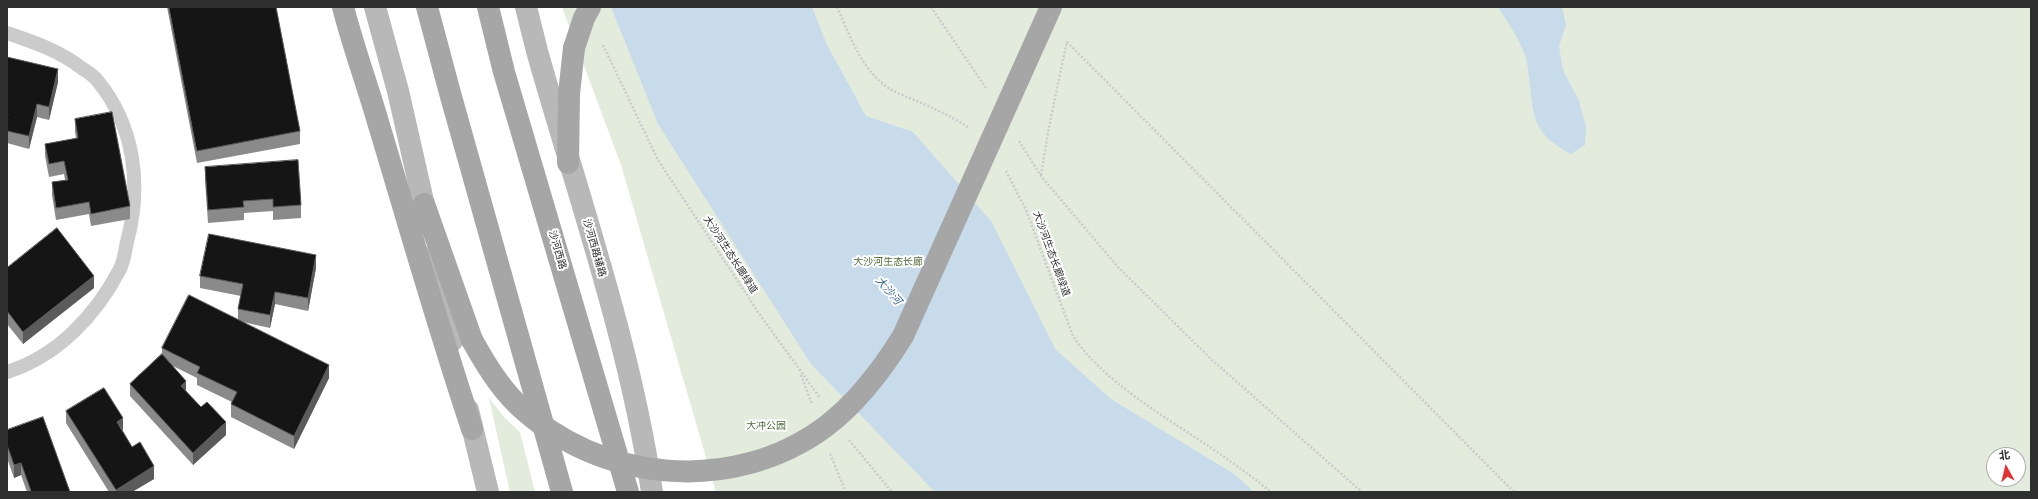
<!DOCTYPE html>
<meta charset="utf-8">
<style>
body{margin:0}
#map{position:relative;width:2038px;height:499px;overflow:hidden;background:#fff;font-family:Signika,"Noto Sans SC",sans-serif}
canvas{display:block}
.frame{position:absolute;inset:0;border:8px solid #2e2e2e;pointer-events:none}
.north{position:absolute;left:1986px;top:447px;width:40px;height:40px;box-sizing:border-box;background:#fff;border:1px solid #ababab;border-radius:50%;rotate:352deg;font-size:11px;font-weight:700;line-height:16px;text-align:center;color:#2e2e2e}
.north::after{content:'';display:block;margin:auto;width:14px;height:18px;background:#e23236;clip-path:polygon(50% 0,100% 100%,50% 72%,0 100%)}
</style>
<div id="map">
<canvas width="2038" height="499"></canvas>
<div class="frame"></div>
<div class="north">北</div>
</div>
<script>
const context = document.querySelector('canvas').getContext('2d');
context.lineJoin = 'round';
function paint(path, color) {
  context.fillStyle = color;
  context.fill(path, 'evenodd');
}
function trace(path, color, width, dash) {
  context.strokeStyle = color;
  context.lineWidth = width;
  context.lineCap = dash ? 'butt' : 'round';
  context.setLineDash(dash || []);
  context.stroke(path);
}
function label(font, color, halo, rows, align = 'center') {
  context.font = font + ' Signika,"Noto Sans SC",sans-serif';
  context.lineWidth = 4;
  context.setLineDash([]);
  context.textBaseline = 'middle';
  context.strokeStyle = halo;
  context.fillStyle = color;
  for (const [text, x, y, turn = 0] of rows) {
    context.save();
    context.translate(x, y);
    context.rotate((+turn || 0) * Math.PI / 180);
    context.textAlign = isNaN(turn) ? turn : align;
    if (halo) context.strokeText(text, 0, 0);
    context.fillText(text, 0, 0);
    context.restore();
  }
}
paint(new Path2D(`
 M562,7h1469v485h-1315l-95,-327zM1994,455h24v24h-24z
 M489,398l16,20 15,14 15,60h-25z`), '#e3ebdc');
paint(new Path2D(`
 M611,7h201l15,38 39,71 47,16 78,89 65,129 55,49 123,75 20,18h-319l-124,-128 -153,-240z
 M1498,7h64l4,18 -7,21 4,24 16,31 7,26 -1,18 -14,9c-38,-20 -37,-35 -42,-75 -1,-6 -1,-14 -3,-21 -6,-18 -18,-35 -28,-51z`), '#c8dbeb');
trace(new Path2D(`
 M837,7c12,26 22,57 45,76 10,9 23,13 35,18 18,8 36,16 52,27
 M931,7l55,81
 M1067,42l447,450
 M603,45l55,115 100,152 62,86
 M1019,141l22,35 76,90 95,94 150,132
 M1006,171l20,39 47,126c29,44 90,80 134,109 22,15 43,30 64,47
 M1041,175l8,-48 18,-86
 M801,375l11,29
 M849,440l43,52
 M830,454l16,38`), '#cbcbcb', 2.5, [2, 2]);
trace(new Path2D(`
 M7,33c27,9 53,18 76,36 5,3 10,6 14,11 38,46 45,106 30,162 -2,9 -3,19 -7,27 -24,46 -62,87 -113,103`), '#cbcbcb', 14);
trace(new Path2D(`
 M375,7l23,84 30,132
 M526,7l11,44c41,145 93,291 115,441
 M435,255l17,86
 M468,410l20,82`), '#b8b8b8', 22);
trace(new Path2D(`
 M343,7c10,39 24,77 35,115 31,103 60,205 94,307
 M427,7l23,86 112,399
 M488,7l16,65 124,420
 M568,163l1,-69 5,-46
 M424,204l48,136`), '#a6a6a6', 22);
trace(new Path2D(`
 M574,48l10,-30 6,-11
 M472,340c13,23 26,45 45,64 82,79 216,91 308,23 32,-24 57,-57 78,-91l148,-329`), '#a6a6a6', 22);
paint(new Path2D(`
 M167,7h109l24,124v13l-103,19z
 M7,57l51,25 -9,38 -12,-3 -8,32 -22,-6z
 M75,119l55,87v13l-39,7 -2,-12 -33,6 -4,-25v-13l13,-2 -1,-6 -15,3 -4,-21v-12l31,-6 -1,-6z
 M205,167l96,38v13l-28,2v-9l-29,2v7l-36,3 -3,-43z
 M7,268l87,20 -71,56 -16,-20z
 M316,268l-8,43 -33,-7 -5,24 -27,-6 86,56 -35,71 -63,-32v-13l1,-2 -35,-17v-7l-24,-12 13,25 40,44 -33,30 -63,-69v-12l32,-30v-6l76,-28v-11l3,-13 -41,-8v-12z
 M66,411l57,20 9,16 22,32 -22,13h-23l-43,-69z
 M7,430l63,62h-43l-6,-17 -7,3 -7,-20z`), '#8a8a8a');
paint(new Path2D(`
 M58,69v13l-9,38v-13z
 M37,104v13l-8,32v-13z
 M316,255v13l-8,43v-13z
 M94,276v12l-71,56v-12z
 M275,292v12l-5,24v-13z
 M329,365v13l-35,71v-13z
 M186,381v12l-5,-7z
 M123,418v13l-6,-9z
 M226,422v13l-33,30v-12z
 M21,463v12l-7,3v-13z
 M154,466v13l-22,13h-16v-2z`), '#5b5b5b');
const building = new Path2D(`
 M169,7h107l24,124 -103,20z
 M7,57l51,12 -9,38 -12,-3 -8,32 -22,-5v-14l1,-3h-1z
 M112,112l18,94 -39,8 -2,-12 -33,6 -4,-26 16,-2 -4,-19 -15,3 -4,-20 33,-6 -3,-19z
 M298,160l3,45 -28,2v-8l-30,2 1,6 -36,3 -3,-43z
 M57,228l37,48 -71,56 -16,-21v-43z
 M209,234l107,21 -8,43 -33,-6 -5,23 -32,-6 5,-25 -43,-8z
 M189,295l140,70 -35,71 -63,-32 6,-12 -40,-19 3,-6 -38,-19z
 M162,354l24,27 -5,5 20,21 6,-5 19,20 -33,31 -63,-69z
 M104,388l19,30 -6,4 15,25 8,-5 14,24 -38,24 -50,-79z
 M43,417l27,75h-43l4,-1 -10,-28 -7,2 -7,-20v-15z`);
paint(building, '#151515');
trace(building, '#5b5b5b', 1);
label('10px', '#2e2e2e', '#fff', [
 ["沙河西路辅路",594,248,74],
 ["沙河西路",557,250,74],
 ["大沙河生态长廊绿道",1051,254,70],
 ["大沙河生态长廊绿道",730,255,57]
]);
label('10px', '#4f693c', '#fff', [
 ["大沙河生态长廊",888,262],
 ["大冲公园",766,426]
]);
label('italic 11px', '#3d6b8f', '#fff', [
 ["大沙河",888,291,49]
]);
</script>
